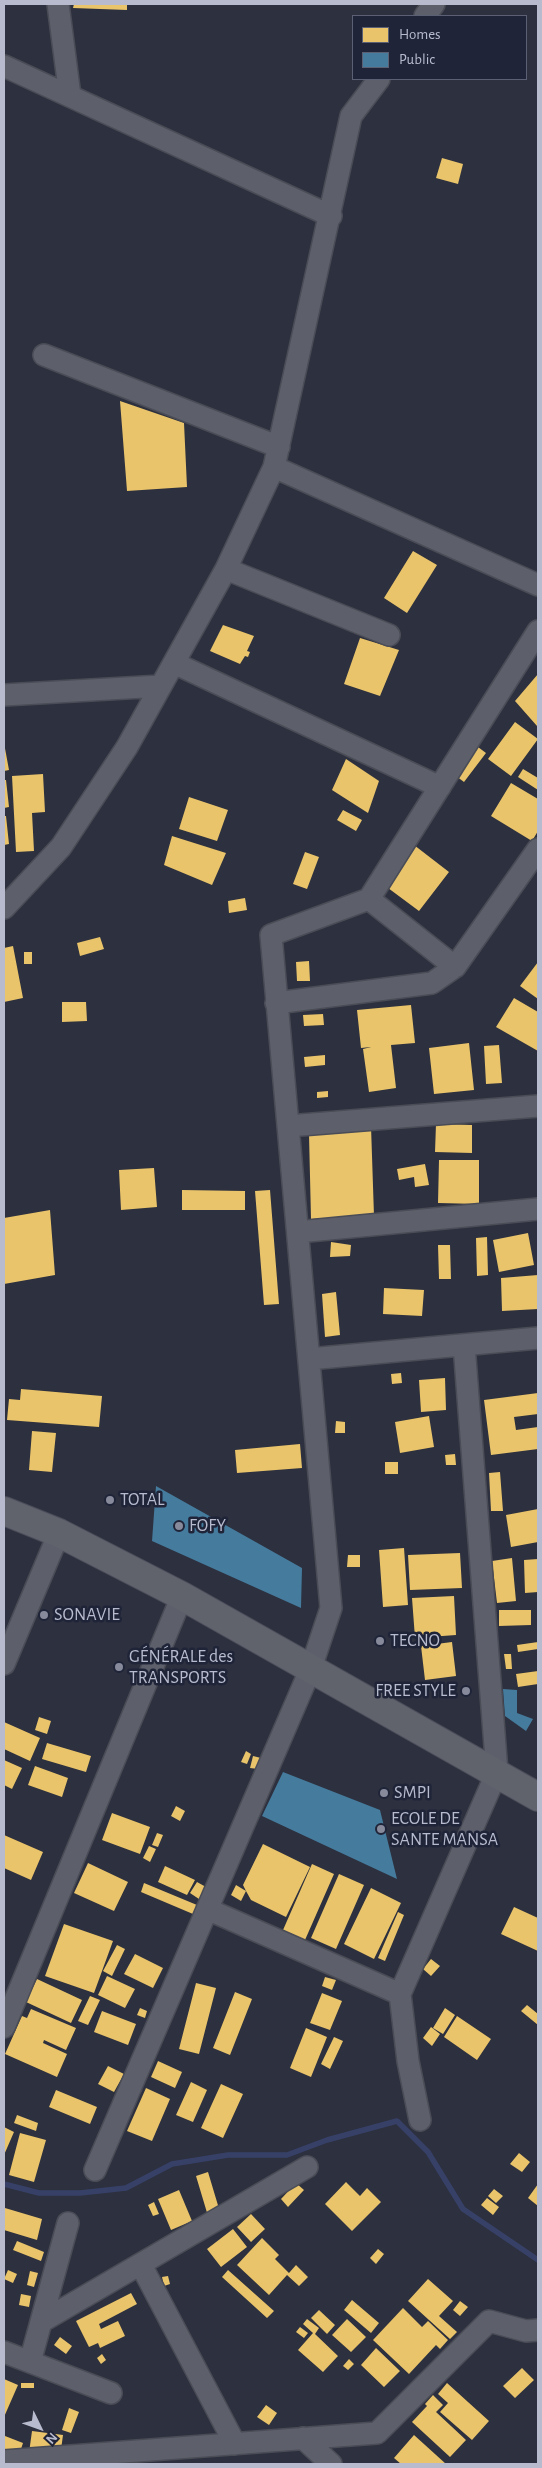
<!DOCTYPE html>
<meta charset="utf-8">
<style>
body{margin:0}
#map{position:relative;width:542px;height:2468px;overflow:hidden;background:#2d303e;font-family:"Alegreya Sans",sans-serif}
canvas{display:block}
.frame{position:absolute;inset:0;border:5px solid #b8bbcd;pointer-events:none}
.legend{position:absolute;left:352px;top:15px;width:175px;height:65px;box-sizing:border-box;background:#1f2439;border:1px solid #5c6074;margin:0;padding:6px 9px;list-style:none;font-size:15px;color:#b8bbcd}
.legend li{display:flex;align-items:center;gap:10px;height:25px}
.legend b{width:25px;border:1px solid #5c6074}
.north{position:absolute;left:15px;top:2403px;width:50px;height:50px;-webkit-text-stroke:4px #1f2439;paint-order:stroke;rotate:132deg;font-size:14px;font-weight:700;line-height:20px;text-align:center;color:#b8bbcd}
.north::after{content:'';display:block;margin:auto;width:18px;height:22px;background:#b8bbcd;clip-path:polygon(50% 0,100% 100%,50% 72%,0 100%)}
</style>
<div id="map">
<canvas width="542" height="2468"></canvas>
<div class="frame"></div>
<ul class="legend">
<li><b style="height:14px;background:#e9c46a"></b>Homes</li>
<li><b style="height:14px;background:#457b9d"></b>Public</li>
</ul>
<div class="north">N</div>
</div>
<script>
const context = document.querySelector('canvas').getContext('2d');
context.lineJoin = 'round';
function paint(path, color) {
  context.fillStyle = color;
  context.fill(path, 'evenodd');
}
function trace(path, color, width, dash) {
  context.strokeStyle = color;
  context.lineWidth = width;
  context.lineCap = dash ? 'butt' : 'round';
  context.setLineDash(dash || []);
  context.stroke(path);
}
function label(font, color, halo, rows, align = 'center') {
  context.font = font + ' "Alegreya Sans",sans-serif';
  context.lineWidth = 5;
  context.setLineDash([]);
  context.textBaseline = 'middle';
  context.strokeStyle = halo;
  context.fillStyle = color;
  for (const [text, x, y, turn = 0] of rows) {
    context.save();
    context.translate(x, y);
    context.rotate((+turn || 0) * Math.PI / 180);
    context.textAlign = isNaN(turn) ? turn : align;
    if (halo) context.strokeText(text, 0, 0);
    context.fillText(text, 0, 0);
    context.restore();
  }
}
paint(new Path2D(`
 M74,4h53v6l-54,-2z
 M442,158l21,6 -5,20 -22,-6z
 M120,401l64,22 3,64 -60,4z
 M413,551l24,14 -30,48 -23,-15z
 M223,625l31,11 -7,15 3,1 -2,5 -3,-1 -5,8 -30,-13z
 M360,638l39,12 -19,46 -36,-12z
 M538,674v51l-1,1 -22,-25z
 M515,722l23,17 -27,37 -23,-17z
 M4,743l5,27 -5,1z
 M478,747l8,6 -22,29 -8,-6z
 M346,759l33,22 -11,32 -36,-23z
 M523,769l15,9v12l-20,-13z
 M43,774l2,38 -13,1 2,38 -18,1 -4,-76z
 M4,780h2l3,27 -5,1z
 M511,783l27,16v32l-6,10 -41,-25z
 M189,797l39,13 -11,31 -38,-12z
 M343,810l19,10 -6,11 -19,-11z
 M4,816h2l3,28 -5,1z
 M172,836l54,17 -14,32 -48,-20z
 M414,845l35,27 -30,39 -35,-26z
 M305,852l14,5 -12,32 -14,-5z
 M245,898l2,12 -18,3 -1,-12z
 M100,937l4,12 -24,7 -3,-13z
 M13,946l10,52 -19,4v-54z
 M24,952h8v12h-8z
 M309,961l1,20h-13l-1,-19z
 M538,962v37l-18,-13z
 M514,998l24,14v39l-42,-24z
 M62,1002h24l1,19 -25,1z
 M411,1005l4,38 -24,2 5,43 -27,4 -6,-43 8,-2 -10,1 -4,-38z
 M323,1014l1,11 -20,1 -1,-11z
 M469,1043l5,47 -40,4 -5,-46z
 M499,1045l3,38 -16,1 -2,-38z
 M325,1055v10l-20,2 -1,-10z
 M328,1091v6l-11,1v-6z
 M436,1124l36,1v28l-37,-1z
 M371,1126l3,90 -63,3 -2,-85z
 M439,1160h40v44l-41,-1z
 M425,1164l4,21 -14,2 -1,-10 -15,3 -2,-11z
 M154,1168l3,39 -36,3 -2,-40z
 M182,1190l63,1v19h-63z
 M270,1190l9,114 -15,1 -9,-114z
 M50,1210l5,65 -51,9v-66z
 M528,1233l6,32 -35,7 -6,-32z
 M487,1237l1,38 -11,1 -1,-38z
 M331,1242l20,3 -1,11 -20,1z
 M438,1245h12l1,34h-12z
 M538,1275v34l-36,2 -1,-33z
 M384,1288l40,2 -2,26 -39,-2z
 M336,1292l4,43 -15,2 -3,-43z
 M401,1373l1,10 -10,1 -1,-10z
 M445,1378l1,32 -25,2 -2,-32z
 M21,1389l81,7 -3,31 -92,-7 2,-21 11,1z
 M538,1393v21l-24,3 2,13 22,-3v22l-47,6 -7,-55z
 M429,1416l5,31 -34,6 -5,-31z
 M336,1421l9,1v11h-10z
 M32,1431l24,2 -4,39 -23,-2z
 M300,1444l2,24 -65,5 -2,-23z
 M455,1454l1,11h-10l-1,-10z
 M385,1462h13v12h-13z
 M500,1472l3,39h-12l-2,-38z
 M538,1509v33l-27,5 -5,-32z
 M404,1548l4,57 -25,2 -4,-57z
 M460,1553l2,35 -52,2 -2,-35z
 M348,1555h12v12h-13z
 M512,1558l4,43 -19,2 -5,-42z
 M538,1559v33l-13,1 -1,-33z
 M454,1596l2,39 -41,3 -3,-40z
 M499,1610h32v15l-32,1z
 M452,1642l4,34 -31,4 -4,-34z
 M538,1642v7l-20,3 -1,-7z
 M504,1654h7l1,15h-6z
 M538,1671v13l-20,3 -2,-13z
 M39,1717l12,4 -4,13 -12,-4z
 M4,1722l36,16 -10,23 -26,-12z
 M47,1743l44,13 -5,16 -44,-13z
 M246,1751l5,3 -4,10 -6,-2z
 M253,1756l8,2 -3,11 -8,-1z
 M4,1760l18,8 -10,21 -8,-4z
 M35,1766l33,12 -6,19 -34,-12z
 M176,1806l9,5 -5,10 -9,-5z
 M112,1813l38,14 -10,27 -38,-14z
 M157,1833l6,2 -5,12 -6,-2z
 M4,1835l39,17 -12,28 -27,-12z
 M263,1844l47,23 -24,50 -35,-17 -5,-9 -5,10 -10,-6 5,-10 10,6 -3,-6z
 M149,1846l7,3 -6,13 -7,-4z
 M88,1863l40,19 -14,29 -40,-18z
 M312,1864l22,10 -29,66 -22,-10z
 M165,1866l30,14 -8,15 -29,-13z
 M339,1874l25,11 -28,64 -25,-11z
 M197,1882l9,5 -7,12 -9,-6z
 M144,1883l53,22 -4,9 -52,-22z
 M371,1888l30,15 -27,56 -30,-15z
 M514,1907l24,11v33l-37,-17z
 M398,1912l6,3 -19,46 -7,-3z
 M64,1924l49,17 -19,52 -49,-17z
 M117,1945l8,4 -13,27 -9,-5z
 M135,1954l28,14 -10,20 -29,-14z
 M431,1959l9,7 -9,10 -8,-7z
 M107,1976l28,13 -10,19 -27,-13z
 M325,1977l11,3 -4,10 -10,-4z
 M37,1979l45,21 -11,23 -45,-21z
 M196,1983l20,5 -17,66 -20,-5z
 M235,1992l17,7 -22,56 -17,-7z
 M322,1993l20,8 -12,29 -20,-7z
 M90,1996l10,4 -12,25 -10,-4z
 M527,2005l11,9v11l-17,-14z
 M140,2008l7,3 -2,7 -8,-3z
 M445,2008l10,7 -12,19 -10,-6z
 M31,2009l45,19 -10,22 -22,-10 -1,3 24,11 -10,23 -52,-23 17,-38 5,2z
 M102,2011l34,13 -8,21 -34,-13z
 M457,2016l34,23 -14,21 -33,-23z
 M431,2027l9,7 -8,12 -9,-8z
 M306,2028l21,9 -16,40 -21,-9z
 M334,2037l9,4 -13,28 -9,-5z
 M158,2061l24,11 -7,16 -24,-11z
 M108,2066l16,8 -10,18 -16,-8z
 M191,2082l16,8 -14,32 -17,-7z
 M221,2084l22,10 -20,44 -22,-10z
 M146,2088l24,11 -18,42 -25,-10z
 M56,2090l41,17 -7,17 -41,-17z
 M17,2115l21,8 -2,8 -22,-8z
 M4,2127l10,5 -10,23z
 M20,2133l26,7 -12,42 -25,-7z
 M519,2153l11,9 -8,10 -12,-8z
 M208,2172l12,40 -12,4 -12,-40z
 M346,2182l14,14 7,-8 14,14 -29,29 -27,-27z
 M296,2183l8,7 -16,17 -7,-8z
 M538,2184v22l-10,-8z
 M494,2189l9,7 -7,7 -8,-7z
 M179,2190l13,31 -21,9 -13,-31z
 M487,2198l12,9 -6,8 -12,-10z
 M154,2202l5,12 -6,2 -5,-11z
 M5,2208l37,11 -5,21 -33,-10z
 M251,2214l14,15 -14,13 -14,-15z
 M233,2229l14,18 -26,20 -14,-18z
 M262,2238l17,17 -4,4 14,14 7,-8 12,12 -9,9 -12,-11 -18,20 -32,-30z
 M17,2241l27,11 -3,9 -28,-11z
 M378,2249l6,5 -8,10 -6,-6z
 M8,2270l9,4 -4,9 -9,-4z
 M228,2270l46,41 -7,7 -45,-41z
 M30,2271l8,2 -4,14 -7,-2z
 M168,2276l2,8 -6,2 -2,-9z
 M428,2279l25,22 -14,15 18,16 -7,7 -42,-38z
 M131,2293l6,11 -38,20 2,5 17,-8 7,15 -25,12 -2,-5 -9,4 -13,-26z
 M21,2294l10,2 -2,11 -10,-2z
 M352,2300l27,23 -8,10 -27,-23z
 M460,2301l8,6 -8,9 -7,-6z
 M403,2308l19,19 6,-6 20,19 -8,9 -4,-4 -27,29 -36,-34z
 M319,2310l16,15 -8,9 -16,-16z
 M307,2319l12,9 -4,6 23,22 -15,16 -25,-22 15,-17 -10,-9z
 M347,2319l19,18 -15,15 -19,-17z
 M300,2327l8,6 -4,5 -8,-6z
 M60,2337l12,9 -6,8 -12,-9z
 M376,2348l24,23 -16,16 -23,-22z
 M102,2354l4,6 -5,4 -4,-6z
 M349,2359l5,5 -6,6 -5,-4z
 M522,2368l12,12 -19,18 -12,-12z
 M4,2379l14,6 -14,32z
 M21,2383h13v5h-13z
 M447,2383l42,38 -17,19 -32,-28 8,-9 -10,-9z
 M433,2395l10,10 -7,7 30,28 -16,17 -38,-35 15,-16 -2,-2z
 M266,2405l11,8 -8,12 -12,-8z
 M69,2408l10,4 -8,21 -9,-3z
 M32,2431l31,4 -3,22 -31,-4z
 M414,2435l32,29h-45l-7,-6z
 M5,2436l18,7 -4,12 -15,-5z`), '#e9c46a');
paint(new Path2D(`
 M156,1486l146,82 -1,40 -149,-67z
 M503,1689l14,1v23l16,6 -7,12 -21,-15z
 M283,1772l97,38 17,69 -135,-63z`), '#457b9d');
trace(new Path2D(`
 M4,2184l35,9h41l46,-5 46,-24 56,-9h59l40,-15 70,-19 31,31 35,57 75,51`), '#374168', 5.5);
const street = new Path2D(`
 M58,4l12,92
 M425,16l9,-12
 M4,66l327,150
 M44,355l235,92
 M274,467l264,118
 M226,569l163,66
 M174,663l266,124
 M4,695l157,-9
 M369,899l169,-268
 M4,908l57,-61 66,-100 99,-178 48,-102 77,-351 28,-37
 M276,1003l156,-20 23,-16 83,-118
 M288,1126l250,-20
 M298,1232l240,-23
 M309,1359l229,-21
 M4,1664l55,-131
 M207,1909l193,85
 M4,2027l178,-431
 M420,2120l-12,-59 -8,-67 97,-222 -33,-427
 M95,2170l216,-502 20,-60 -60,-673 98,-36 86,68
 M141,2265l94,179
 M41,2322l266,-155
 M4,2352l107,41
 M30,2362l38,-139
 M303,2438l28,26
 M4,2461l373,-28 112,-112 37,10 12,-1`);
const primary = new Path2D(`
 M4,1511l55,22 123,63 356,201`);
trace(street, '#4a4c56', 24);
trace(primary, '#4b4d5a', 30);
trace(street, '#5d606b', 21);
trace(primary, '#60626c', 28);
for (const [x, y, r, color] of [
 [110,1500,5,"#878a9b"],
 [179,1526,5,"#878a9b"],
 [44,1615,5,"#878a9b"],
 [380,1641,5,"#878a9b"],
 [119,1667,5,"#878a9b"],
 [466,1691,5,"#878a9b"],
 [384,1793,5,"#878a9b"],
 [381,1829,5,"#878a9b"]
]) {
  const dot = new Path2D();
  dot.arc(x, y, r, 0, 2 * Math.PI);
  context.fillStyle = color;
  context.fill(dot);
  trace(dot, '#1f2439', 2);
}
label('18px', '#b8bbcd', '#1f2439', [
 ["TOTAL",120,1500],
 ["FOFY",189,1526],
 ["SONAVIE",54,1615],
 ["TECNO",390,1641],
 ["GÉNÉRALE des",129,1657],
 ["TRANSPORTS",129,1678],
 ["FREE STYLE",456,1691,"right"],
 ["SMPI",394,1793],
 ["ECOLE DE",391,1819],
 ["SANTE MANSA",391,1840]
], 'left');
</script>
